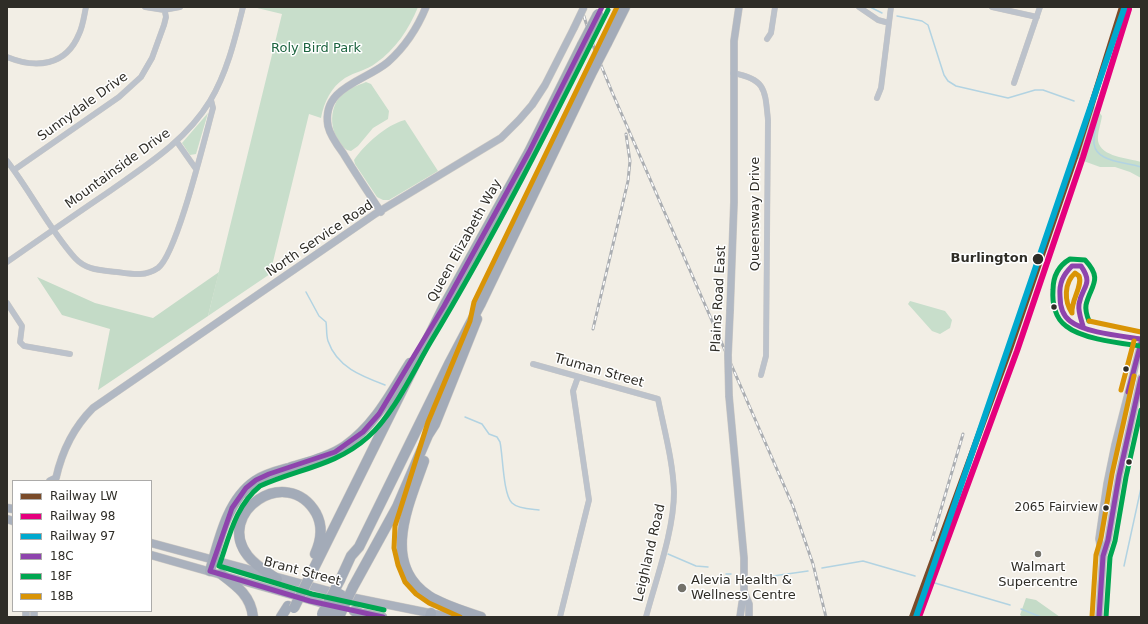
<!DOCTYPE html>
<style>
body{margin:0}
#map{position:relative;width:1148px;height:624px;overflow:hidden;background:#f2eee5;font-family:"DejaVu Sans",sans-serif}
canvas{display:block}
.frame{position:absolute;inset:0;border:8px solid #2f2d27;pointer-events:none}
.legend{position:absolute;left:12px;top:480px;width:140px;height:132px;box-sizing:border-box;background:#fff;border:1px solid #acaba9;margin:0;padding:5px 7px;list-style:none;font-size:12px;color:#2f2d27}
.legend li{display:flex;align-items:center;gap:8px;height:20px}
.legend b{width:20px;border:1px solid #acaba9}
</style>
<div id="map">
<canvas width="1148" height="624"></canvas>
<div class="frame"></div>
<ul class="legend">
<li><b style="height:5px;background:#7a4b2a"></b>Railway LW</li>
<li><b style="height:5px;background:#e5007d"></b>Railway 98</li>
<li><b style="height:5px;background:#00a9ce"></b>Railway 97</li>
<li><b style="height:5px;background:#8e44ad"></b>18C</li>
<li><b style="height:5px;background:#00a651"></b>18F</li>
<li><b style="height:5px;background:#d99406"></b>18B</li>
</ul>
</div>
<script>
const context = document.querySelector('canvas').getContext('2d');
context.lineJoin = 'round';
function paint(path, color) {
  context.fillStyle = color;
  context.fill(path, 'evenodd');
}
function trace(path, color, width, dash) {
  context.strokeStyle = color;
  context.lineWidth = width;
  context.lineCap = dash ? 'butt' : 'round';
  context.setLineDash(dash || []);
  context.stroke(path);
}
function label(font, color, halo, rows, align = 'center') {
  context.font = font + ' "DejaVu Sans",sans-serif';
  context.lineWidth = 3;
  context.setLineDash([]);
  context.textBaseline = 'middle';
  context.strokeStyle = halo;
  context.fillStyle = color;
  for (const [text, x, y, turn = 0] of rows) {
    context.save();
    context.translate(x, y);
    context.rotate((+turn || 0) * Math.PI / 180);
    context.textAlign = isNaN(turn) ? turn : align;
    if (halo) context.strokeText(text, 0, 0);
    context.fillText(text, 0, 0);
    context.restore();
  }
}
paint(new Path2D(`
 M253,7h165c-9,22 -23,43 -42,56 -9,7 -21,9 -31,15 -14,9 -21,24 -24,40l-12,-4 -39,160 -62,42 74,-302z
 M366,82l5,2 18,27 -1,8 -15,9 -15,18 -7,5 -4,-1c-18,-13 -20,-42 -4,-57 6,-5 16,-8 23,-11z
 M1093,104l9,12c-1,7 -5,18 -4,25 3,16 30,17 43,21v16l-11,-6 -15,-5h-15l-22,-8z
 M208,113l-12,41 -6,1 -8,-12z
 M405,120l33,51 -49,29h-6l-6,-3 -22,-33 -1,-4c11,-16 32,-35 51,-40z
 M910,301l35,10 7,9 -2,8 -10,6 -8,-3 -24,-27z`), '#c8decb');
paint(new Path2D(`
 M219,272l-11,44 -110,74 12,-61 -48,-14 -25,-38 58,26 58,15z
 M1026,598l10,2 24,17h-37l-3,-2z`), '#c4dbc7');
trace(new Path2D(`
 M870,7l12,6
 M897,16l25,5 6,4 16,50 4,6 8,5 52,12 27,-8h8l31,11
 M1093,109c13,11 -12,36 11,48 11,6 25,6 37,10
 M306,292l13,24 7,6c1,6 0,13 2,19 9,26 33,35 57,44
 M465,417l17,7 7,10 8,3 3,5c3,14 3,52 12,61 6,6 19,6 27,7
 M668,554l28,12 12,1
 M1124,566l17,-78
 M822,568l41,-7 52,15
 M726,574h5
 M759,578l49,-7
 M928,581l82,24
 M1021,609l20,8`), '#b2d3e2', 1.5);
const street = new Path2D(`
 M145,7l19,3 16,-3
 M859,7l19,13 11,3
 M992,7l45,10
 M767,39l4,-6 4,-26
 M7,57c29,12 59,9 72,-23 4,-8 5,-18 7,-27
 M733,73c33,6 32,17 35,47l-2,236 -5,19
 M1014,83l26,-76
 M877,98l4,-10 10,-81
 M177,142l19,27
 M7,161c24,31 42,68 68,97 12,13 27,12 42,14 15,2 28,5 41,-4 19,-14 47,-131 55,-160l-2,-8
 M14,170l105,-73 22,-20 11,-19 12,-33 2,-8 -2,-10
 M7,262c33,-23 66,-46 100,-69 38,-27 78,-51 103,-92 17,-28 25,-62 33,-94
 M7,303l15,23 -2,16 4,4 46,8
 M533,364l125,35c6,30 15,62 16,93 0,39 -18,87 -28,125
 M560,617l29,-117 -16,-109 5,-14`);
const secondary = new Path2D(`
 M381,212c-13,-20 -26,-39 -38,-59 -6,-8 -13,-18 -15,-27 -7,-39 38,-45 60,-64 18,-16 29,-33 38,-55
 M730,311l4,-109v-161l5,-34
 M729,396l15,162v32l-4,27
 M50,481l6,-3c6,-27 17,-50 37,-70l282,-194 126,-76 18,-18 13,-15 13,-20 29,-57
 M1102,554l-3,-15 8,-55 8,-39 26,-102
 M744,592l5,12v13
 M26,611v6
 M34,611v6
 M1099,617l4,-61 5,-16 11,-64 22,-98`);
const primary = new Path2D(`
 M7,508l6,1
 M7,519l6,2
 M151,543l204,55 94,19
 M151,555l180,51
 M364,613l19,4`);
const highway = new Path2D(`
 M607,43l18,-36
 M424,461c-15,43 -44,103 5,135 16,10 35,15 52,21
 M210,571c9,-31 17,-71 45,-90 10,-7 23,-10 34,-13 19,-6 40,-11 56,-22 30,-21 46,-53 65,-83
 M312,572l132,-266 85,-154 53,-107
 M221,574c16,12 30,22 32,43
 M277,579c-10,-7 -21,-13 -29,-23 -34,-43 39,-93 68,-43 7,13 5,28 -1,41
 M340,580l11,-24 8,-9 91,-185 30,-57 110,-229
 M353,587l44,-80 31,-72 7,-11 42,-105
 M354,611l15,6
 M281,617l7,-11
 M430,617l1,-4`);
trace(street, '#cecac4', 6);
trace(secondary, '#cecac4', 8);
trace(primary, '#cecac4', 9);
trace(highway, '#cecac4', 11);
trace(street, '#bcc2cb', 5.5);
trace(secondary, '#b1b8c3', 7);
trace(primary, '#aab1bd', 8);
trace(highway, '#a3abb8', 10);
const rail = new Path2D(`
 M581,7l13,41 18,44 181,414 20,58 13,53
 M593,329l35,-148 2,-20 -4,-27
 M932,540l31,-106`);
trace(rail, '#abaeb2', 3);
trace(rail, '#fff', 1.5, [4.5]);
const secondaryBridge = new Path2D(`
 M574,28l10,-21
 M729,396l-1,-41 2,-44`);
const highwayBridge = new Path2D(`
 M582,45l16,-31
 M590,76l17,-33
 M294,608l18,-36
 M322,614l18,-34
 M330,616l10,-22
 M339,617l14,-30`);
trace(secondaryBridge, '#cecac4', 8, []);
trace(highwayBridge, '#cecac4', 11, []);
trace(secondaryBridge, '#b1b8c3', 7);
trace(highwayBridge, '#a3abb8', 10);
trace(new Path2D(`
 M1083,326c-2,-7 -5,-14 -4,-22 3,-18 15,-19 2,-38h-9c-9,9 -13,17 -12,30 0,9 2,19 10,25 15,12 52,15 71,18
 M1128,392l13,-49
 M383,617l-73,-16 -100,-30 22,-63 14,-20 10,-8 13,-6 66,-22 28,-20 16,-18 65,-108 85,-154 73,-145
 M1099,617l4,-61 5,-16 11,-64 22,-98`), '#8e44ad', 5);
trace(new Path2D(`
 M1089,321c-2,-5 -4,-10 -3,-16 4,-19 18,-25 -1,-45l-15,-1c-12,7 -17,18 -17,31 -1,13 2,28 13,36 16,13 53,17 74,20
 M384,610l-72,-16 -93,-28c10,-28 16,-60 41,-80 37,-17 76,-20 108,-49 25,-22 45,-65 62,-94 65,-108 122,-221 178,-333
 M1106,617l4,-60 5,-16 11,-64 15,-67`), '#00a651', 5);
trace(new Path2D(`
 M1075,273l4,3c4,10 -8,24 -7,37 -8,-12 -8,-30 3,-40z
 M1089,321l52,11
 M1121,390l13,-49
 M460,617l-31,-14 -13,-9 -11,-12 -7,-17 -4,-17 1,-22 33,-104 42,-101 4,-19 143,-295
 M1092,617l4,-62 5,-17 11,-64 22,-98`), '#d99406', 5);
trace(new Path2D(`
 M912,617l98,-268 66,-194 46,-148`), '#7a4b2a', 6);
trace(new Path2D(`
 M919,617l98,-266 66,-194 46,-148`), '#e5007d', 6);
trace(new Path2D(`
 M916,617l208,-608`), '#00a9ce', 6);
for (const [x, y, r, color] of [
 [1038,259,6,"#2f2d27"],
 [1054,307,3.5,"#2f2d27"],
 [1126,369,3.5,"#2f2d27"],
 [1129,462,3.5,"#2f2d27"],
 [1106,508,3.5,"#2f2d27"],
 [1038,554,4,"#73716a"],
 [682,588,5,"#73716a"]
]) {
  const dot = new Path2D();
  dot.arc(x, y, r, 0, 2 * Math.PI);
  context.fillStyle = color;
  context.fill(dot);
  trace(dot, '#fff', 1.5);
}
label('12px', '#2f2d27', '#fff', [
 ["2065 Fairview",1098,508]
], 'right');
label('13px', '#1d6440', '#fff', [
 ["Roly Bird Park",316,49]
]);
label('13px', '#2f2d27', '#fff', [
 ["Sunnydale Drive",83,107,-36],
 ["Mountainside Drive",118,169,-36],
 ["Queensway Drive",756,214,-90],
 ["North Service Road",320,239,-34],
 ["Queen Elizabeth Way",465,241,-61],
 ["Plains Road East",719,299,-87],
 ["Truman Street",599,371,16],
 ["Leighland Road",650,553,-77],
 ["Brant Street",302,572,15]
]);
label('bold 13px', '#2f2d27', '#fff', [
 ["Burlington",1028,259]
], 'right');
label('13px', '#2f2d27', '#fff', [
 ["Walmart",1038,568],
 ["Supercentre",1038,583],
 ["Alevia Health &",691,581,"left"],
 ["Wellness Centre",691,596,"left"]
]);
</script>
